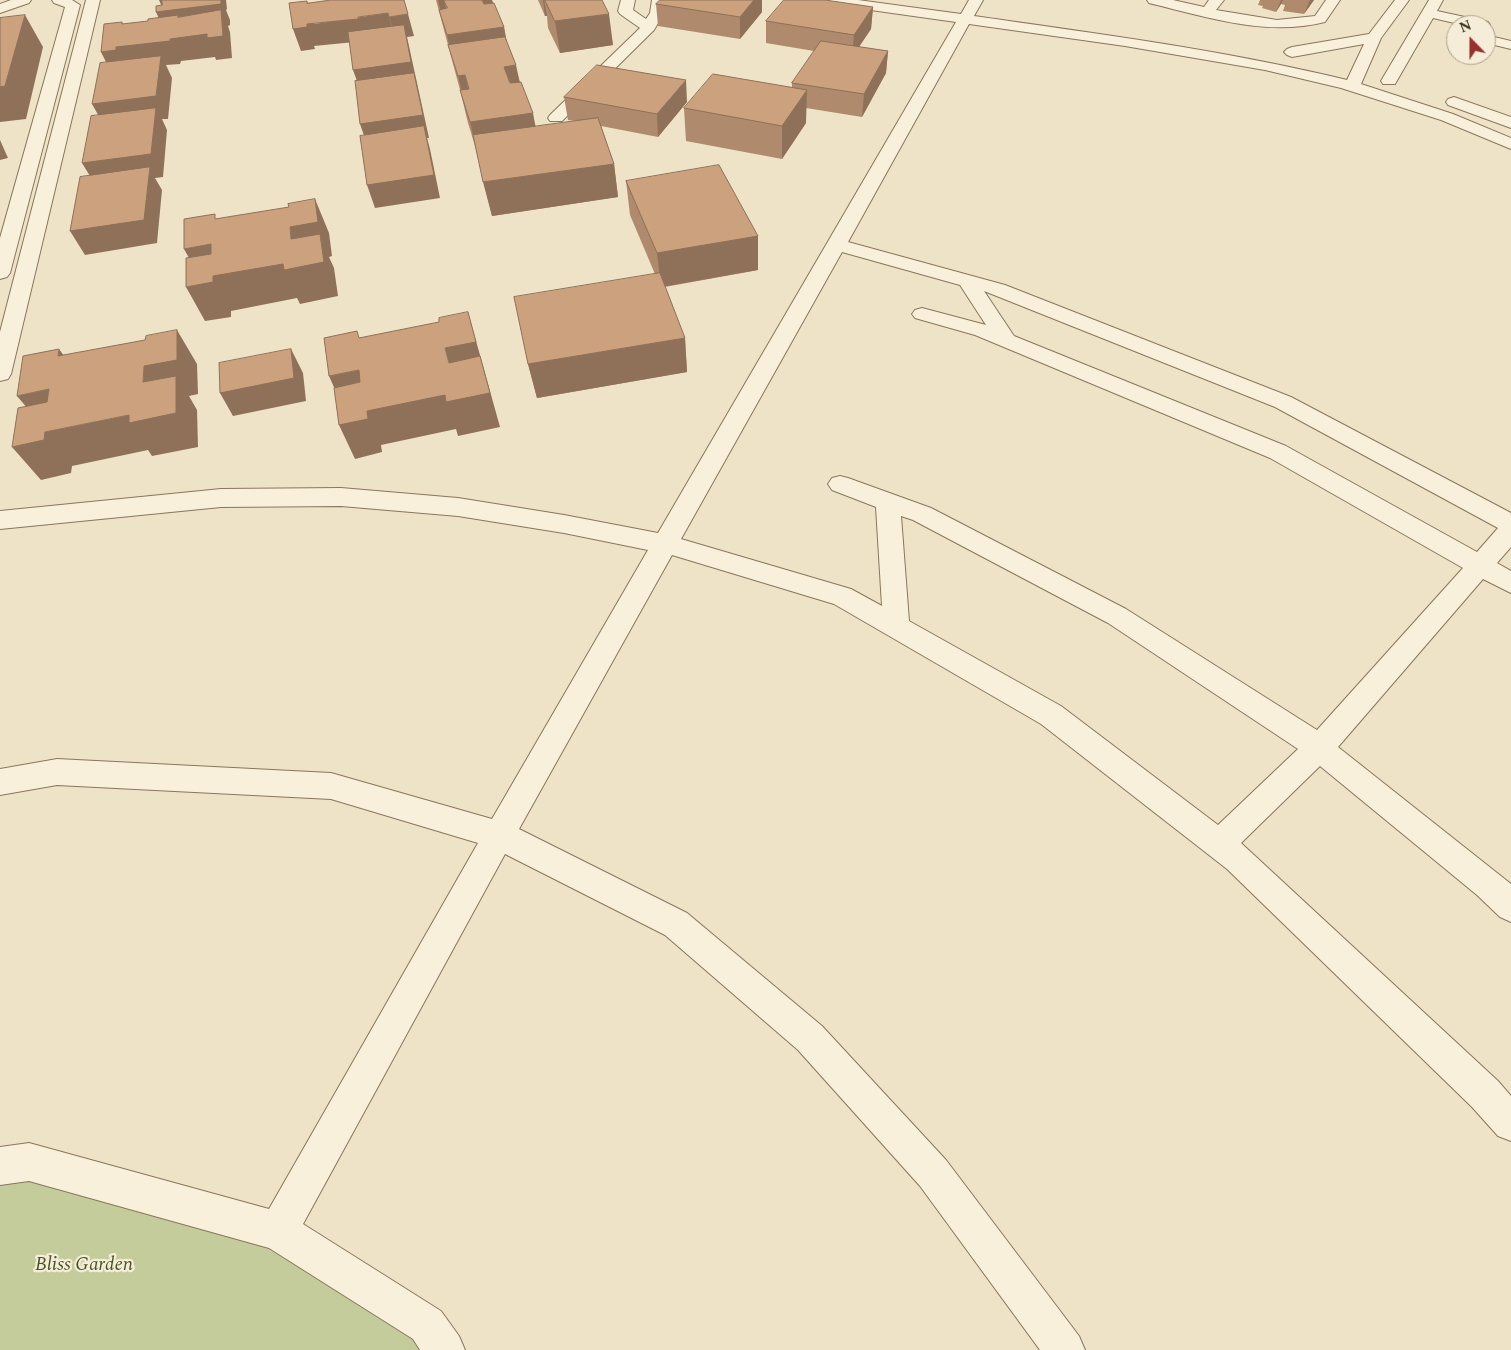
<!DOCTYPE html>
<style>
body{margin:0}
#map{position:relative;width:1511px;height:1350px;overflow:hidden;background:#eee3c7;font-family:Spectral,serif}
canvas{display:block}
.north{position:absolute;left:1446px;top:15px;width:50px;height:50px;box-sizing:border-box;background:#f5edd7;border:1px solid #aaa08e;border-radius:50%;rotate:338deg;font-size:14px;font-weight:700;line-height:20px;text-align:center;color:#3a2d20}
.north::after{content:'';display:block;margin:auto;width:18px;height:22px;background:#97312e;clip-path:polygon(50% 0,100% 100%,50% 72%,0 100%)}
</style>
<div id="map">
<canvas width="1511" height="1350"></canvas>
<div class="north">N</div>
</div>
<script>
const context = document.querySelector('canvas').getContext('2d');
context.lineJoin = 'round';
function paint(path, color) {
  context.fillStyle = color;
  context.fill(path, 'evenodd');
}
function trace(path, color, width, dash) {
  context.strokeStyle = color;
  context.lineWidth = width;
  context.lineCap = dash ? 'butt' : 'round';
  context.setLineDash(dash || []);
  context.stroke(path);
}
function label(font, color, halo, rows, align = 'center') {
  context.font = font + ' Spectral,serif';
  context.lineWidth = 4.5;
  context.setLineDash([]);
  context.textBaseline = 'middle';
  context.strokeStyle = halo;
  context.fillStyle = color;
  for (const [text, x, y, turn = 0] of rows) {
    context.save();
    context.translate(x, y);
    context.rotate((+turn || 0) * Math.PI / 180);
    context.textAlign = isNaN(turn) ? turn : align;
    if (halo) context.strokeText(text, 0, 0);
    context.fillText(text, 0, 0);
    context.restore();
  }
}
paint(new Path2D(`
 M0,1166l278,65 167,119h-445z`), '#c4cc9b');
const minor = new Path2D(`
 M11,0h20l-2,3 -29,10v-9z
 M52,0h20l8,5 -70,268 -3,4 -7,2v-41l65,-231 -11,-4z
 M86,0h14l-89,374 -3,5 -8,2v-49z
 M621,0h14l-2,10 13,9 4,-6 2,-13h14l-2,13 -10,17 -92,91h-12l-2,-3 2,-3 90,-87 -20,-14 -2,-3z
 M821,0h37l103,14 8,-14h14l-9,16c125,18 250,34 373,64l17,-36 -72,13 -5,-2 -3,-3 3,-3 5,-2 77,-13 26,-34h14l-28,38 -20,46 92,30 58,24v11l-70,-29 -100,-32 -76,-18 -140,-24 -156,-22 -121,218 157,43 286,112 220,116v34l-14,16 14,8v22l-28,-14 -145,168 173,137v38l-11,-5 -23,-22 -157,-129 -79,77 257,238 13,15v45l-13,-5 -26,-29 -245,-238 -186,-145 -207,-120 -162,-49 -153,274 168,84 135,113 124,134 133,176 6,14h-45l-120,-164 -122,-136 -133,-115 -160,-81 -202,370 138,87 18,25 6,14h-45l-7,-11 -144,-91 -240,-67 -29,4v-38l29,-4 240,66 209,-366 -147,-44 -274,-14 -57,10v-26l57,-10 274,14 161,46 156,-269 -84,-17 -106,-17 -117,-10 -120,1 -221,22v-18l221,-22 120,-1 117,10 106,17 94,18 298,-511 -128,-18 -5,-1zM842,252l118,33 26,40 -64,-17 -7,2 -3,4 3,4 60,17 295,123 193,110 -146,162 -191,-121 -195,-101 -83,-30 -8,-2 -8,2 -4,6 4,6 44,17 6,99 -31,-17 -170,-50zM984,291l291,116 223,121 -21,24 -191,-106 -272,-110zM901,516l12,4 195,103 190,126 -80,76 -157,-119 -152,-85z
 M1147,0h26l31,7 5,-7h15l-8,10 61,10 38,-4 11,-16h14l-15,22c-59,15 -118,-5 -176,-19z
 M1429,0h14l-6,11 51,11 2,3 -4,4v-4h-23l-30,-7 -38,66h-12l-2,-3z
 M1486,35l25,6v8l-25,-6z
 M1454,97l57,20v11l-63,-23 -2,-3 2,-3z`);
trace(minor, '#89765d', 2);
paint(minor, '#f8f0da');
paint(new Path2D(`
 M436,0h56l12,27 2,12 14,43 16,45 40,-6 -8,-1 -4,-23 123,5 -29,35 -57,-11 13,38 4,33 -126,19 -16,-67 -8,-26 -8,-33z
 M538,0h64l11,45 -53,8 -12,-25 -1,-12h-2z
 M660,0h102v12l-22,27 -82,-13 -2,-22z
 M1260,0h54l-10,14 -21,-3 2,-6 -4,-1 -5,8 -14,-4 1,-2 -5,-1z
 M873,7l-2,22 -12,18 29,4 -2,22 -24,44 -56,-9v15l-24,36 -96,-18 -2,-33 108,-21v-4l22,-32 -48,-8v-22z
 M626,181l132,55v34l-93,17 20,51 2,34 -150,26 -9,-34 127,-90 -25,-59z`), '#af8a6c');
paint(new Path2D(`
 M159,0h67l1,9 -1,1 4,10v5l-2,1 2,6 2,26 -16,2 -1,-3 -34,4 -1,3 -14,1 6,13 -4,41h-6l5,11 -4,47 -8,1 7,12 -5,53 -72,12 -15,-24 26,-45 -14,-23 23,-36 -13,-23 20,-30 -11,-22 21,-28v-2l11,22 33,-10 -10,-22 8,-1z
 M438,0h6l7,29 -7,-4z
 M481,0h11l4,21z
 M543,0h1l3,16h-2z
 M754,0h8v12l-22,27v-22z
 M1281,0h2l-2,4 -5,8z
 M1310,0h4l-10,14z
 M307,1l7,23 74,-11 6,22 -29,6 -51,5 1,3 -14,2 -8,-22z
 M873,7l-2,22 -19,28 2,-22z
 M408,14l6,22 -7,1 22,101h-2l3,11 10,49 -65,10 -8,-23 1,-38 -8,-23 1,-32 -8,-22 42,-31 -6,-22z
 M609,14l4,31 -53,8 -5,-32z
 M25,15l18,32 -17,72 -26,3v-35z
 M504,27l6,32 -57,2 -6,-26z
 M888,51l-2,22 -24,44 2,-23z
 M516,65l7,33 -12,2 -7,-33z
 M465,75l7,33 -6,1 -8,-33z
 M686,80l1,22 -29,35 -1,-23z
 M807,90l-1,33 -24,36v-33z
 M533,113l6,33 -61,10 -8,-34z
 M0,140l8,18 -8,2z
 M614,164l4,33 -126,19 -9,-34z
 M315,199l14,34 3,23 -3,1 5,11 4,28 -38,8 -3,-6 -66,13v6l-26,4 -19,-34 17,-4 -19,-34 27,-5 80,-5 -1,-12z
 M758,236v34l-97,17 -4,-34z
 M468,312l32,115 -42,9 -2,-7 -75,16 1,7 -27,7 -16,-34 28,-14 82,-48 -4,-15z
 M177,330l20,34 1,30 -9,2 8,14 1,37 -46,9 -4,-6 -76,16 -1,7 -30,7 -29,-33 33,-15 84,-17 14,-33 1,-16z
 M685,338l2,34 -150,26 -9,-34z
 M59,349l25,34 -26,-27z
 M291,349l12,24 3,28 -73,15 -13,-23z
 M359,370l14,34 -29,6 -15,-34z
 M49,389l-4,40 -28,-33z`), '#8e7158');
const building = new Path2D(`
 M162,0h59v4l-65,8v-6l6,-1z
 M331,0h73l4,14 -19,3 -1,-4 -30,4v2l-51,5v3l-14,2 -4,-26 18,-2v2z
 M444,0h38l2,4 10,-1 10,24 -57,8 -8,-25 8,-2z
 M545,0h57l7,14 -54,7z
 M660,0h94l-14,17 -84,-13z
 M784,0h41l48,7 -19,28 -88,-14z
 M221,10l2,26 -16,2v-4l-37,5v2l-54,6v3l-15,2 3,-28 18,-2v2l26,-3v-2l30,-4v2z
 M25,15l-20,71 -5,1v-69z
 M404,25l7,37 -58,8 -5,-38z
 M505,37l11,28 -12,2 6,16 11,-1 12,31 -63,9 -10,-32 9,-1 -4,-14 -7,1 -10,-31z
 M821,41l67,10 -24,43 -72,-11z
 M161,56l-5,40 -64,8 8,-41z
 M597,65l89,15 -29,34 -93,-17z
 M414,73l9,42 -63,9 -5,-43z
 M713,74l94,16 -25,36 -98,-18z
 M156,108l-5,46 -69,9 9,-47z
 M598,118l16,46 -131,18 -10,-47z
 M424,126l10,49 -67,10 -7,-49z
 M719,165l39,71 -101,17 -31,-72z
 M150,167l-6,53 -74,11 10,-54z
 M315,199l3,23 -28,5 1,12 29,-5 4,28 -40,8 -1,-6 -70,12v6l-27,5v-29l25,-4v-10l-27,5v-30l31,-5v5l74,-12 -1,-3z
 M660,273l25,65 -157,26 -14,-67z
 M468,312l8,30 -31,6 4,15 31,-7 10,37 -44,9 -1,-7 -78,16 1,8 -29,6 -5,-37 26,-6 -1,-12 -30,6 -5,-38 33,-7 2,7 80,-16v-4z
 M177,330v30l-33,6 -1,16 33,-6v37l-47,10v-8l-84,17 -1,8 -32,7 6,-39 29,-6 2,-13 -32,7 6,-40 36,-7 -1,7 87,-16 1,-4z
 M291,349l3,29 -74,15 -1,-30z`);
paint(building, '#cba17e');
trace(building, '#8e7158', 1);
label('italic 19px', '#485627', '#f5edd7', [
 ["Bliss Garden",84,1266]
]);
</script>
